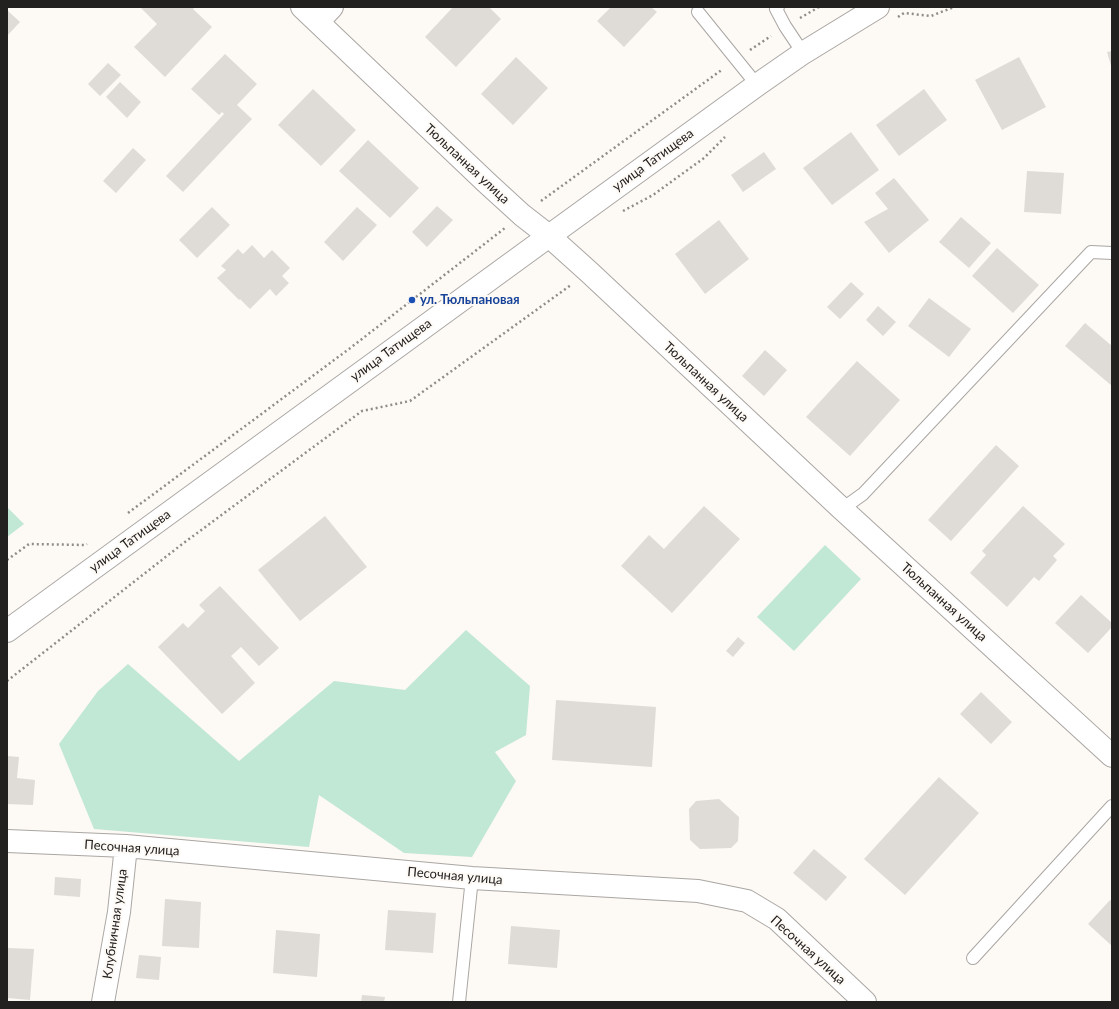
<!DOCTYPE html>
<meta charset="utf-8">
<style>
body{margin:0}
#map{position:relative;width:1119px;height:1009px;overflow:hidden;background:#fdf9f5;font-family:Lato,sans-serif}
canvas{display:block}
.frame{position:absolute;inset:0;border:8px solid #222120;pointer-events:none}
</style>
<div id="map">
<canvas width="1119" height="1009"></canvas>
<div class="frame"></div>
</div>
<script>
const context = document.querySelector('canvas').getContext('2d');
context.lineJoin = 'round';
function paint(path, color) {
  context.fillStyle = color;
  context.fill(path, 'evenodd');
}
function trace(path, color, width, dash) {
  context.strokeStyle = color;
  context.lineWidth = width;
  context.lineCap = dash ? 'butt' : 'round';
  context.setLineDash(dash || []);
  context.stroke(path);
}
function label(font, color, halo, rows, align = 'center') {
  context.font = font + ' Lato,sans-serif';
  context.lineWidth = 4;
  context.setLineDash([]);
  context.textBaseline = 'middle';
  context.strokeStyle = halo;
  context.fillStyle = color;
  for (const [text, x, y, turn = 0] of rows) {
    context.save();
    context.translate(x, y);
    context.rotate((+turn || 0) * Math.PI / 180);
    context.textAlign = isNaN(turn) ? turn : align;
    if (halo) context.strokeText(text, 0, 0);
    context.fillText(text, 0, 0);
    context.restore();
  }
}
paint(new Path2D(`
 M7,507l17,17 -17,13z
 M825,545l36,34 -67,72 -37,-34z
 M466,630l64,56 -4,49 -31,17 21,29 -44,76 -68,-4 -85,-58 -10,52 -215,-18 -35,-85 39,-53 30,-27 111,97 95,-80 71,9z`), '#c1e7d5');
paint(new Path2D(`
 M140,7h55l-2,2 19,18 -47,50 -31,-30 23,-23z
 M453,7h36l12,12 -45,48 -31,-30z
 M611,7h40l6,5 -33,35 -27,-26z
 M7,10l13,12 -13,14z
 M1112,51v18l-5,-17z
 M225,54l32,30 -20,21 15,14 -69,73 -17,-16 58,-62 -2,-2 -3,3 -28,-26z
 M516,57l32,31 -35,37 -32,-31z
 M1019,57l27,50 -44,23 -27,-50z
 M108,63l13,12 -21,21 -12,-12z
 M120,82l21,20 -14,16 -21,-21z
 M313,89l43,41 -35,36 -43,-41z
 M924,89l23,31 -48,36 -23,-31z
 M851,132l28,38 -47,35 -29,-37z
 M368,140l51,48 -29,30 -51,-47z
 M133,148l13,12 -30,33 -13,-12z
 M764,152l12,17 -33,23 -12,-17z
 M1027,171l37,2 -3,41 -37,-2z
 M894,178l35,42 -40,33 -25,-31 24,-13 -13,-16z
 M437,206l16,14 -26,27 -15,-15z
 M212,207l18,18 -33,33 -18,-18z
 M357,207l20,18 -34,36 -19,-19z
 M961,217l30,26 -22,25 -30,-26z
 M719,220l30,39 -44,35 -30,-40z
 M252,245l12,13 8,-8 18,18 -8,8 7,7 -13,13 -6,-7 -20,20 -10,-10 -1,1 -22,-22 9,-8 -5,-4 17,-17 5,5z
 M997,248l42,37 -26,28 -41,-37z
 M851,282l13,12 -24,25 -13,-12z
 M929,298l42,31 -22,28 -41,-31z
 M878,306l18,16 -13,14 -17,-16z
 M1085,323l27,23v40l-47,-40z
 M765,350l22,20 -23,26 -22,-20z
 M857,361l43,39 -50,56 -44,-39z
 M996,445l23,21 -68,75 -23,-21z
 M704,506l36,33 -68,74 -51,-47 28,-31 15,14z
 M1023,506l42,38 -12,12 4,4 -18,21 -5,-4 -27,30 -37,-34 16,-18 -4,-4z
 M325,516l42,51 -67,54 -42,-51z
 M220,586l59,62 -20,18 -18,-19 -10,9 24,27 -33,31 -64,-67 25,-24 5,5 17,-17 -6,-6z
 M1081,595l31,28v4l-24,26 -33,-30z
 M738,637l7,6 -12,14 -7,-6z
 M981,692l31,30 -21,22 -31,-30z
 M556,700l100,7 -4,60 -100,-7z
 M7,756l12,1 -2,21 18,2 -2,25 -26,-1z
 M939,777l40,36 -74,82 -41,-36z
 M719,799l20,18 -1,24 -7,7 -31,1 -10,-9 -1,-31 7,-8z
 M814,849l33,28 -21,24 -33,-28z
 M55,877l26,2 -1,18 -26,-2z
 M165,899l36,3 -2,46 -37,-2z
 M1110,900l2,2v44l-24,-22z
 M388,910l48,3 -3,40 -48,-3z
 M511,926l49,4 -3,38 -49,-4z
 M276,930l44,4 -3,43 -44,-4z
 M7,948l27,1 -4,51 -23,-2z
 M139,955l22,2 -2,23 -23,-2z
 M362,995l23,2 -1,5h-23z`), '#dfdbd7');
const lane = new Path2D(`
 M778,7l-2,2 9,17 18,27
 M698,12l59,73
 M842,509l21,-15 228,-242 21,1
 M973,958l139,-152
 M459,1002l13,-124`);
const street = new Path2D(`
 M302,7l185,176 35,32 27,21 40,36 253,237 270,247
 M318,22l14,-15
 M7,841l119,5 346,32 226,13 49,10 30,18 88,83
 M103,1002l16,-90 7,-66`);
const secondary = new Path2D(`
 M7,631l542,-395 208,-151 46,-32 75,-46`);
trace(lane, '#aaa6a3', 14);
trace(street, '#aaa6a3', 24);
trace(secondary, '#aaa6a3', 24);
trace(new Path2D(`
 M898,17l6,-4 27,3 23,-9
 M800,18l19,-11
 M750,50l21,-14
 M541,201l182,-132
 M623,211l30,-16 51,-37 21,-21
 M128,513l221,-164 156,-121
 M7,560l22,-16 56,1 2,-1
 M7,681l174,-136 181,-134 48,-10 161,-116`), '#8f8c8a', 2.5, [2, 3]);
trace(lane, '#fff', 12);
trace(street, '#fff', 22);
trace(secondary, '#fff', 22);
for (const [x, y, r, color] of [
 [412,300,4,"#1a4fb4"]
]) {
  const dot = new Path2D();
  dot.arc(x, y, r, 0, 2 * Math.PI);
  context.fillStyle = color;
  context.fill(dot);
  trace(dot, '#fdf9f5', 1.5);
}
label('13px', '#222120', '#fdf9f5', [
 ["улица Татищева",653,160,-36],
 ["Тюльпанная улица",467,164,43],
 ["улица Татищева",391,350,-36],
 ["Тюльпанная улица",706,382,43],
 ["улица Татищева",130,541,-36],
 ["Тюльпанная улица",944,602,42],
 ["Песочная улица",132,848,4],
 ["Песочная улица",455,876,5],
 ["Клубничная улица",115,924,-82],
 ["Песочная улица",808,950,42]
]);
label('bold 13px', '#164399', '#fdf9f5', [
 ["ул. Тюльпановая",420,300]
], 'left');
</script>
